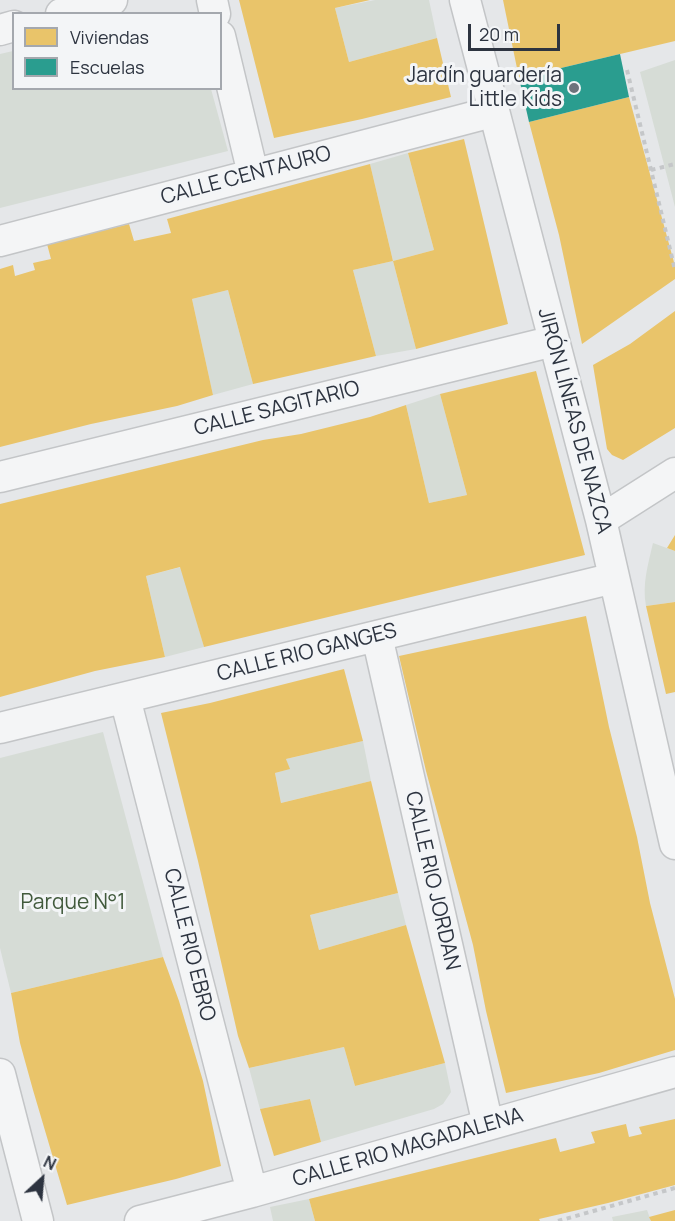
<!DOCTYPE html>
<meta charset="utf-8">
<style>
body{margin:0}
#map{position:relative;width:675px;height:1221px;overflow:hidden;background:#e5e7e9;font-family:Manrope,sans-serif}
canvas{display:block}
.legend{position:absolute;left:12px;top:12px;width:210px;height:78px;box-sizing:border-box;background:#f3f5f7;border:2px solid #a4a8ae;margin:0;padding:8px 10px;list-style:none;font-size:18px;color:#2d3440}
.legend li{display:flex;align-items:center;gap:12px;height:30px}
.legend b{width:30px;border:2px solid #a4a8ae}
.north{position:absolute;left:12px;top:1149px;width:60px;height:60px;-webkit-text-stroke:4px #f3f5f7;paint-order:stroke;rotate:26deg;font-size:16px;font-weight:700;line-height:24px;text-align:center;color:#2d3440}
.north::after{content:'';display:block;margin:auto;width:21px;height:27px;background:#2d3440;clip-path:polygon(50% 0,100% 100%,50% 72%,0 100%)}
.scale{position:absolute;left:468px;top:24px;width:92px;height:27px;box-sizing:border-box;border:3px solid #2d3440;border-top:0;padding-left:8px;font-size:18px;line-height:21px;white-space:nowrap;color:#2d3440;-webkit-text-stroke:4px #f3f5f7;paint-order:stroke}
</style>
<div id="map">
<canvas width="675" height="1221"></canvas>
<ul class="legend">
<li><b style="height:16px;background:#e9c46a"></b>Viviendas</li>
<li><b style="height:16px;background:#2a9d8f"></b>Escuelas</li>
</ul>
<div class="north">N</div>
<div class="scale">20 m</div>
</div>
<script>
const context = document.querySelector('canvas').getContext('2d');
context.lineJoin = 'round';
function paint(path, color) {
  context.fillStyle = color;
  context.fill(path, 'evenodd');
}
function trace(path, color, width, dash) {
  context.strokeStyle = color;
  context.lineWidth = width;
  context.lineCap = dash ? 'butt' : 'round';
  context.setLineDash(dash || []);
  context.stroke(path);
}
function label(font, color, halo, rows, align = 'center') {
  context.font = font + ' Manrope,sans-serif';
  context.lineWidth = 6;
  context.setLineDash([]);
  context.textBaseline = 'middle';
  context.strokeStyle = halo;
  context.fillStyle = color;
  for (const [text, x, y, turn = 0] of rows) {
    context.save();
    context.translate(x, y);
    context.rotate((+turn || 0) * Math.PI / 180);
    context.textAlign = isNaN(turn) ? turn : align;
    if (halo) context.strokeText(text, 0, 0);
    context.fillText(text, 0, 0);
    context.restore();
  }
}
paint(new Path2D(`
 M375,0h54l8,38 -88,24 -14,-54z
 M13,51l1,37 197,1 17,62 -228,57v-154z
 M675,60v147l-35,-135z
 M408,153l26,97 -41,11 23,88 -40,7 -23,-86 40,-9 -23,-97z
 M228,290l25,94 -40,11 -21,-96z
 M440,394l27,101 -38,8 -23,-98z
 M653,543l22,8v51l-29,4c-4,-22 2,-41 7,-63z
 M181,567l23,80 -39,10 -19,-81z
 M103,732l60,225 -152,36 -11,-45v-190z
 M363,741l8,40 -90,22 -6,-30 14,-4 -3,-10z
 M398,893l8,32 -87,25 -9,-35z
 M344,1047l11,39 90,-23 6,29 -8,12 -9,5 -113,33 -11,-43 -50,10 -11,-41z
 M309,1199l6,22h-42l-3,-14z
 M647,1210l4,11h-38l-1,-4z`), '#d6dcd6');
paint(new Path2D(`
 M239,0h131l-35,8 14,54 88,-24 14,59 -89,22 -88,19z
 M503,0h172v41l-156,37z
 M629,97l46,169v13l-93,65 -23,-109 -30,-113z
 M464,139l44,185 -92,25 -23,-88 41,-11 -26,-97z
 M370,164l23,97 -40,9 23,86 -123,28 -25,-94 -36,9 21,96 -36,11 -86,18 -91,23v-178l13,-4 2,11 20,-6 -2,-7 18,-4 -4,-15 82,-20 5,17 37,-8 -4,-14z
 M675,311v117l-52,32 -11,-5 -5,-6 -14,-84 37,-21z
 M536,371l49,184 -381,92 -24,-80 -34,9 19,81 -70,14 -95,26v-193l263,-64 38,-6 69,-17 36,-12 23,98 38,-8 -27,-101z
 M675,535v16l-8,-3z
 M675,602v90l-9,2 -20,-88z
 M586,616l23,111 28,110 13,66 25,96v51l-76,23 -93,20 -20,-82 -13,-66 -47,-174 -27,-115z
 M344,669l19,72 -77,18 4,10 -15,4 6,30 90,-22 27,112 -88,22 9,35 87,-25 39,138 -90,23 -11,-39 -95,21 -11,-32 -40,-175 -37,-148 49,-10z
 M163,957l16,44 24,80 18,85 -45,13 -109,26 -34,-115 -13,-47 -9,-50z
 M310,1099l11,43 -47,14 -14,-47z
 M675,1119v66l-67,18 -69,16 1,2h-225l-6,-22 247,-61 4,14 35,-9 -4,-11 35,-8 3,13 13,-3 -3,-7z
 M675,1210v11h-24l-2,-4z`), '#e9c46a');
paint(new Path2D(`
 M620,54l9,43 -100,25 -10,-44z`), '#2a9d8f');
const street = new Path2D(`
 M212,0l3,14
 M465,0l136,520 74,324
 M61,14l51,-14
 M0,30l14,-4
 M220,36l33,138
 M0,241l492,-129
 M0,477l554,-136
 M601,520l74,-47
 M377,636l111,489
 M125,698l127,494
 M0,728l614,-150
 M0,1074l38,147
 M140,1221l112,-29 423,-120`);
trace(street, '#c3c5c7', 33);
trace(new Path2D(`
 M627,70l48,200
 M651,170l24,-6
 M558,1221l117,-33`), '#c5c7c9', 4, [4.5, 4.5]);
trace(street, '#f4f5f6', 30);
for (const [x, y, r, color] of [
 [574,88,6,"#6d737b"]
]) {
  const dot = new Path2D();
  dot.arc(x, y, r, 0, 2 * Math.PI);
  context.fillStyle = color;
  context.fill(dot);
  trace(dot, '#f3f5f7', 2);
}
label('21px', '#2d3440', '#f3f5f7', [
 ["Jardín guardería",562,76],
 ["Little Kids",562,100]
], 'right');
label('21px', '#2d3440', '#f3f5f7', [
 ["CALLE CENTAURO",246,176,-15],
 ["CALLE SAGITARIO",277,409,-14],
 ["JIRÓN LÍNEAS DE NAZCA",574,421,75],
 ["CALLE RIO GANGES",307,653,-14],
 ["CALLE RIO JORDAN",432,881,77],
 ["CALLE RIO EBRO",189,945,76],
 ["CALLE RIO MAGADALENA",408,1148,-16]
]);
label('21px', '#415a3c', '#f3f5f7', [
 ["Parque N°1",73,903]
]);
</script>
